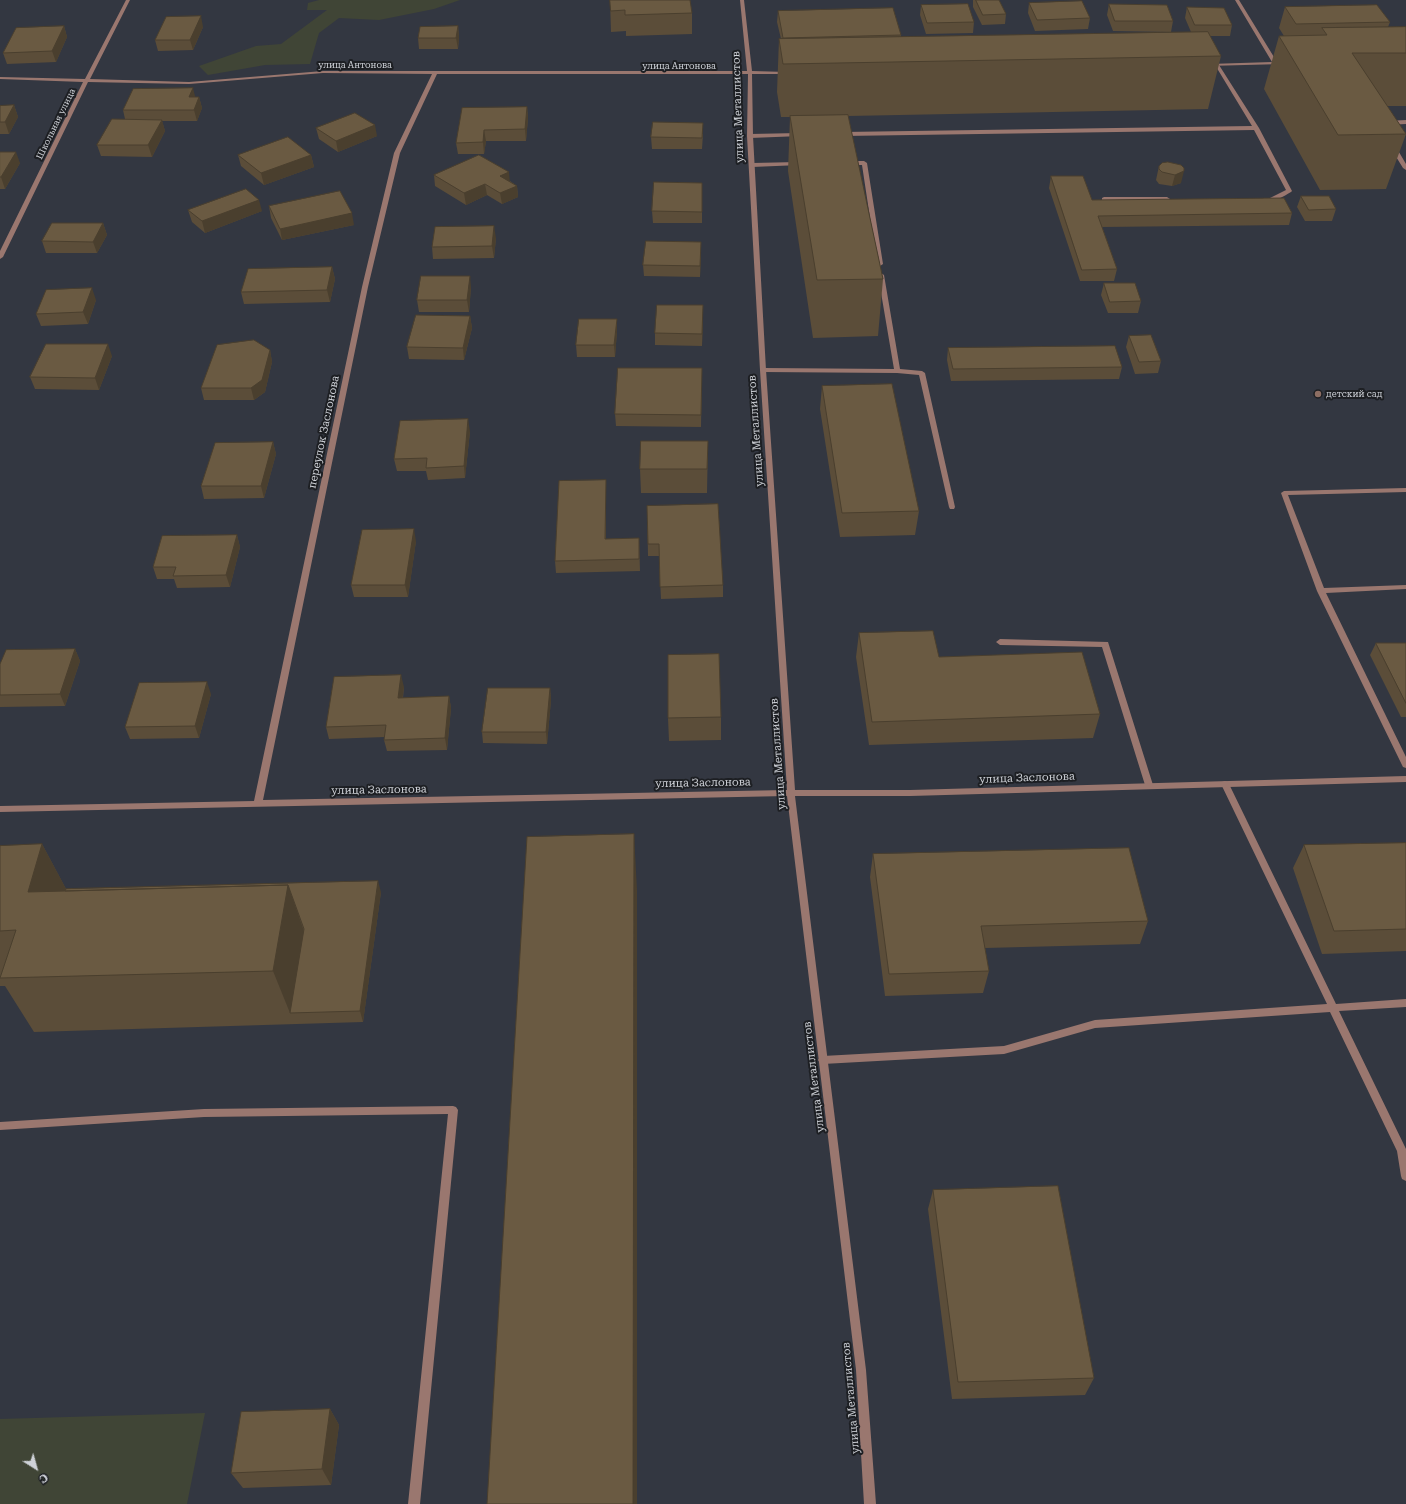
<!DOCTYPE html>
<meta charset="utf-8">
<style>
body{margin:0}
#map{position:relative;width:1406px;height:1504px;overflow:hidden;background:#333741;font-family:"Roboto Serif",serif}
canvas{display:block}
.north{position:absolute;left:16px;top:1448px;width:40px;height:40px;-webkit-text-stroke:3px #1d1f23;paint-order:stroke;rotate:143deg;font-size:11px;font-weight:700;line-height:16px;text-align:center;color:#cfd2d8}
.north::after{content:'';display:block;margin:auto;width:14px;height:18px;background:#cfd2d8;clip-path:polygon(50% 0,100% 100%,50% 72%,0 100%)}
</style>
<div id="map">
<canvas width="1406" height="1504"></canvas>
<div class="north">С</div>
</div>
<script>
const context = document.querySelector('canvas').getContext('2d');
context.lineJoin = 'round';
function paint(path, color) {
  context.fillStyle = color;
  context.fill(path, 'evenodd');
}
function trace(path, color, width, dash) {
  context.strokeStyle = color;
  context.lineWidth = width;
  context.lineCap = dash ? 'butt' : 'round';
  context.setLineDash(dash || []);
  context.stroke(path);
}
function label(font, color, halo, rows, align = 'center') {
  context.font = font + ' "Roboto Serif",serif';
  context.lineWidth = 4;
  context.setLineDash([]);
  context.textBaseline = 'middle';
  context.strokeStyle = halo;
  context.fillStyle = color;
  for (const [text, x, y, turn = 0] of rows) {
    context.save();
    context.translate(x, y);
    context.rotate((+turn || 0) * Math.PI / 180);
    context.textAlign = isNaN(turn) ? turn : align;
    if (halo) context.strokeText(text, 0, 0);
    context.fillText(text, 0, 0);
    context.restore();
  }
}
paint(new Path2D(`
 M319,0h141l-26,9 -55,11 -40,-2 -20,15 -9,31 -45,1 -57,10 -9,-9 57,-20 25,-2 46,-34h-20l1,-7z
 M205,1413l-18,91h-187v-85z`), '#404536');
paint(new Path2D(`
 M1215,64l4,1 40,63 33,63 -1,1c-9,5 -20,13 -30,8l3,-2h6l16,-8 -32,-60 -411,6 -3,-2 3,-2 409,-6 -37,-61z
 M1406,120v4l-19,1 -3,-2 3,-2z
 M799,133l2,1v2l-51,2 -3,-2 3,-2z
 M1391,146l5,1 10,17v6l-3,-2 -13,-21z
 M864,161l3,2 16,101 -3,2 -3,-2 -15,-99h-15l-3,-2 3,-2z
 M798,162l3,2 -1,1 -48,2 -3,-2 3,-2z
 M1104,197h63l3,2 -3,2 -65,-1v-2z
 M881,273l3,2 16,94 22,2 3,2 30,134 -1,2h-4l-1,-2 -30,-132 -22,-2 -134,-1 -3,-2 3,-2 131,1 -16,-94z
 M1406,488v4l-118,3 36,93 82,-3v4l-80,4 80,164v11l-3,-1 -1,-2 -85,-174 -36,-98 3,-2z
 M1000,639l108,3 45,143 -1,2h-6l-1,-2 -43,-138 -102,-2 -4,-3z
 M1225,781l3,1 1,2 107,220 70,-5v8l-67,4 67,138v32l-4,-2 -1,-3 -4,-25 -67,-139 -235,16 -91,26 -181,10 -3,-1 -2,-3 2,-3 3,-1 181,-10 91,-26 232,-16 -106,-220 1,-2z
 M453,1106l3,1 2,3 -38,394h-12l40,-390 -244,3 -204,13v-8l204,-13z`), '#9a776f');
paint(new Path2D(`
 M126,0h4l-40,79 99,3 134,-11h424l-7,-71h4l8,71 35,1 2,1 -2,1h-35l1,62 13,234 29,420h115l496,-14v6l-496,14h-115l71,574 10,134h-12l-8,-134 -69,-574 -787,16v-6l254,-5 108,-514 32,-134 38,-79 -109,-1 -134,11 -101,-2 -85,175 -3,2v-8l83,-169 -83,-3v-2l85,2zM437,74h311l-1,62 13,234 27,420 -524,10 105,-513 32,-134z
 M1235,0h4l38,62h6v2l-76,2v-2h2l63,-2z`), '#9a776f');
paint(new Path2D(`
 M610,0l82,13v21l-66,2v-5l-15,1z
 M973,0h26l7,14 -1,10 -23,1 -9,-18z
 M1029,3l61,15 -2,11 -53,2 -7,-18z
 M1109,4l64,17 -2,11 -58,-1 -6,-16z
 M921,5l53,17 -1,11 -47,1 -6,-19z
 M1187,7l45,18 -2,11h-20l11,20 -13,53 -360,7 35,163 -5,57 -65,2 -25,-167 2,-54h-9l-4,-25 2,-53h2l-4,-17 1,-11 123,24v2l290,-5 -6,-14z
 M1285,7l105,15 -2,5h18v79h-19l19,28 -20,55 -66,1 -56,-101 15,-53h5l-5,-8z
 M64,26l3,11 -11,25 -49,2 -4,-11z
 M458,26l1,11 -1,12h-39l-1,-11z
 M203,27l-10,23 -35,1 -3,-11z
 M195,97h4l3,11 -5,13h-35l3,10 -13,26 -51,-1 -4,-11 28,-26 -2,-9z
 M14,105l4,12 -9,17h-9v-28z
 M527,107l1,11 -2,23h-40l-2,13h-26l-2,-11z
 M316,128l61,8 -39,16 -19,-13z
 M703,134l-1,15h-50l-1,-12z
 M0,152l20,11 -15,26h-5z
 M238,155h73l3,12 -50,18 -23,-19z
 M1168,162l13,21 -9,3 -13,-2 -3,-4 3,-14z
 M434,175l76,6 7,5 1,11 -16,7 -15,-9 -21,10 -31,-19z
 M1051,176l41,24 200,13 -3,12 -187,2 15,42 -3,12h-34l-31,-93z
 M702,194v29h-49l-1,-12z
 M1301,196l35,13 -4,12h-27l-8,-14z
 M269,206l85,19 -72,15 -11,-22z
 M188,210l74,1 -57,22 -13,-11z
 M103,223l4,12 -10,18h-51l-4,-12z
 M496,238l-2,20 -61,1 -1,-12z
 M701,253l-1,24 -56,-1 -1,-11z
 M332,267l3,12 -5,23 -86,2 -3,-12z
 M1104,283l37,18 -3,12h-30l-7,-18z
 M471,287l-2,25h-50l-2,-12z
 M96,300l-8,24 -47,2 -5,-12z
 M470,316l2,12 -8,32 -55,-1 -2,-12z
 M703,317l-1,29 -47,-1v-12z
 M617,319v12l-2,26h-38l-1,-12z
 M1129,336l32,25 -3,12 -23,1 -9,-27z
 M948,348l174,19 -3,12 -168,2 -4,-21z
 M270,350l2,12 -7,30 -11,8h-50l-3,-12z
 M112,356l-13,34 -64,-1 -5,-12z
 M702,368l-1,59 -85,-1 -1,-12z
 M822,386l97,125 -4,24 -75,2 -20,-128z
 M470,431l-5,47 -37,2 -2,-9h-29l-3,-12z
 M708,441l-1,52h-66l-1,-24z
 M273,442l3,12 -12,44 -60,1 -3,-13z
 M606,480v59l33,-1 1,33 -84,2 -1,-12z
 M647,506l76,79v12l-62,2 -2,-43h-11z
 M237,535l3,12 -10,40 -53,1 -3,-9h-17l-4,-12z
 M416,541l-8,56h-54l-3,-12z
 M859,633l80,24 161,57 -7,24 -224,7 -13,-88z
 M1376,643h30v74h-5l-31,-62z
 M75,649l5,12 -15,45 -65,1v-43z
 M404,687l-1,11 46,-2 2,12 -4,42 -60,1 -3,-11 1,-3 -56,2 -3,-12z
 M550,688l1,12 -4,44 -64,-1 -1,-11z
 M211,694l-12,44 -69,1 -5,-12z
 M721,717v23l-52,1 -1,-23z
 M1406,843v108l-84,3 -29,-86 11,-23z
 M42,844l24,45 315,3 -18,130 -329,10 -29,-46h-5v-140z
 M873,854l275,67 -8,23 -155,4 4,23 -6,22 -98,3 -15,-119z
 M933,1190l161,188 -9,17 -133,4 -24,-190z
 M330,1409l9,16 -8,60 -88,3 -12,-15z`), '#5b4d39');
paint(new Path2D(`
 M201,16l2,11 -10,23 -3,-10z
 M64,26l3,11 -11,25 -4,-11z
 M458,26l1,11 -1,12 -2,-11z
 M193,88l3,12 -7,-3z
 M199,97l3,11 -5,13 -3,-11z
 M14,105l4,12 -9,17 -4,-12z
 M527,107l1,11 -2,23 -1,-12z
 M162,120l3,11 -13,26 -4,-12z
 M375,125l2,11 -39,16 -2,-11z
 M484,130l2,11 -2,13 -1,-12z
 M16,152l4,11 -15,26 -4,-12z
 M311,155l3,12 -50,18 -3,-12z
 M1184,171l-3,12 -9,3 3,-11z
 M509,172l1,11 -10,-7z
 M485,184l2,11 -21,10 -2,-12z
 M517,186l1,11 -16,7 -2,-11z
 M259,200l3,11 -57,22 -3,-12z
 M352,213l2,12 -72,15 -2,-11z
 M103,223l4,12 -10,18 -4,-11z
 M494,226l2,12 -2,20 -2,-12z
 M701,242v11l-1,24v-11z
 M332,267l3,12 -5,23 -3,-12z
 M470,276l1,11 -2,25 -2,-12z
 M92,288l4,12 -8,24 -5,-12z
 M703,305v12l-1,29v-12z
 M470,316l2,12 -8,32 -1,-12z
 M617,319v12l-2,26 -1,-12z
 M108,344l4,12 -13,34 -4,-12z
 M270,350l2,12 -7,30 -11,8 -3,-12z
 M468,419l2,12 -5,47 -1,-12z
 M273,442l3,12 -12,44 -3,-12z
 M606,480v12l-1,59v-12z
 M414,529l2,12 -8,56 -3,-12z
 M237,535l3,12 -10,40 -4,-12z
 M75,649l5,12 -15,45 -5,-12z
 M401,675l3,12 -3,23 -3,-12z
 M207,682l4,12 -12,44 -4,-12z
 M550,688l1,12 -4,44 -1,-12z
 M449,696l2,12 -4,42 -2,-12z
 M634,834l3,56v614h-4z
 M42,844l30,56 -44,-8z
 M378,881l3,11 -18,130 -3,-11z
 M288,885l19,55 -17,73 -17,-42z
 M330,1409l9,16 -8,60 -9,-16z`), '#4a3f2e');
const building = new Path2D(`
 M610,0h80l2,13 -67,2v-5l-14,1z
 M976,0h23l7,14 -23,1z
 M1082,1l8,17 -53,2 -8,-17z
 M968,4l6,18 -47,1 -6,-18z
 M1109,4l58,1 6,16h-58z
 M1377,5l13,17 -94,2 -11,-17z
 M1187,7l37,1 8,17h-37z
 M893,8l8,27 -118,3 -5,-27z
 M201,16l-11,24h-35l11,-23z
 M64,26l-12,25 -49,2 13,-25z
 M458,26l-2,12h-38l2,-11z
 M1406,27v26h-54l54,81 -68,1 -59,-99 48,-1 -5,-7z
 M1208,32l13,24 -438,8 -4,-25z
 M193,88l-4,9h10l-5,13h-71l10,-21z
 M14,105l-9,17h-5v-16z
 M527,107l-2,22 -41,1 -1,12 -27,1 6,-35z
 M355,113l20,12 -39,16 -20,-13z
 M848,115l35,164 -66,1 -27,-164z
 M112,119l50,1 -14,25h-51z
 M653,122l50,1 -1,15 -51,-1z
 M288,137l23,18 -50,18 -23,-18z
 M0,152h16l-15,25h-1z
 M479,155l30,17 -9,4 17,10 -17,7 -15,-9 -21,9 -30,-18z
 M1168,162l13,3 3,3v3l-9,4 -13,-3 -3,-3v-3l3,-3z
 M1051,176h32l9,24 192,-2 8,15 -194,3 19,53 -35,1z
 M654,182l48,1v29l-50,-1z
 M246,189l13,11 -57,21 -14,-11z
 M340,191l12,22 -72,16 -11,-23z
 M1301,196h28l7,13 -27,1z
 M52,223h51l-10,19 -51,-1z
 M494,226l-2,20 -60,1 3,-20z
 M646,241l55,1 -1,24 -57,-1z
 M332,267l-5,23 -86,2 7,-23z
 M421,276h49l-3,24h-50z
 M1104,283h31l6,18 -31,1z
 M92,288l-9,24 -47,2 10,-24z
 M657,305h46l-1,29 -47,-1z
 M416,315l54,1 -7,32 -56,-1z
 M579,319h38l-3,26h-38z
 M1151,335l10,26 -22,1 -10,-26z
 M254,340l16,10 -8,30 -11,8h-50l16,-43z
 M46,344h62l-13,34 -65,-1z
 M1115,346l7,21 -169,2 -5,-21z
 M618,368h84l-1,47 -86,-1z
 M892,384l27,127 -77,2 -20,-127z
 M468,419l-4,47 -38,2 1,-10 -33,1 6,-38z
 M641,441h67l-1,28h-67z
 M273,442l-12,44h-60l14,-43z
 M606,480l-1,59 34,-1v21l-84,2 4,-80z
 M718,504l5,81 -63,2 -1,-43h-11l-1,-38z
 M414,529l-9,56h-54l11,-55z
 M237,535l-11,40 -53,1 3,-9h-23l9,-31z
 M933,631l6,26 143,-5 18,62 -228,8 -13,-89z
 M1376,643h30v60z
 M75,649l-15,45 -60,1v-31l6,-14z
 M719,654l2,63 -53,1v-63z
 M401,675l-3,23 51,-2 -4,42 -61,2 2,-15 -60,2 8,-50z
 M207,682l-12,44 -70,1 14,-44z
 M488,688h62l-4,44h-64z
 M634,834l-1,670h-146l40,-667z
 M1406,843v86l-72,2 -30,-86z
 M42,844l-14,48 260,-7 -15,86 -273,7 16,-48 -16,1v-85z
 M1129,848l19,73 -167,5 8,45 -100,3 -16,-120z
 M378,881l-18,130 -70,2 14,-84 -16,-44 -223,6 1,-2z
 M1058,1186l36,192 -136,4 -25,-192z
 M330,1409l-8,60 -91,4 10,-61z`);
paint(building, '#6a5a42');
trace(building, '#4a3f2e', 1);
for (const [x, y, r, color] of [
 [1318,394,4,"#8d6e63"]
]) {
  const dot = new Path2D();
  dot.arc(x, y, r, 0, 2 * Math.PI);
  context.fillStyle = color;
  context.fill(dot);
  trace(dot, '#1d1f23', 1.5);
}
label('9px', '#cfd2d8', '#1d1f23', [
 ["улица Антонова",355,65],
 ["улица Антонова",679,66],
 ["Школьная улица",56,124,-64]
]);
label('9px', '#cfd2d8', '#1d1f23', [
 ["детский сад",1326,394]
], 'left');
label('11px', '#cfd2d8', '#1d1f23', [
 ["улица Металлистов",738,107,-92],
 ["улица Металлистов",756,431,-94],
 ["переулок Заслонова",324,432,-78],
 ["улица Металлистов",778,754,-94],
 ["улица Заслонова",1027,778,-2],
 ["улица Заслонова",703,783,-1],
 ["улица Заслонова",379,790,-1],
 ["улица Металлистов",814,1077,-97],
 ["улица Металлистов",851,1398,-95]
]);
</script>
